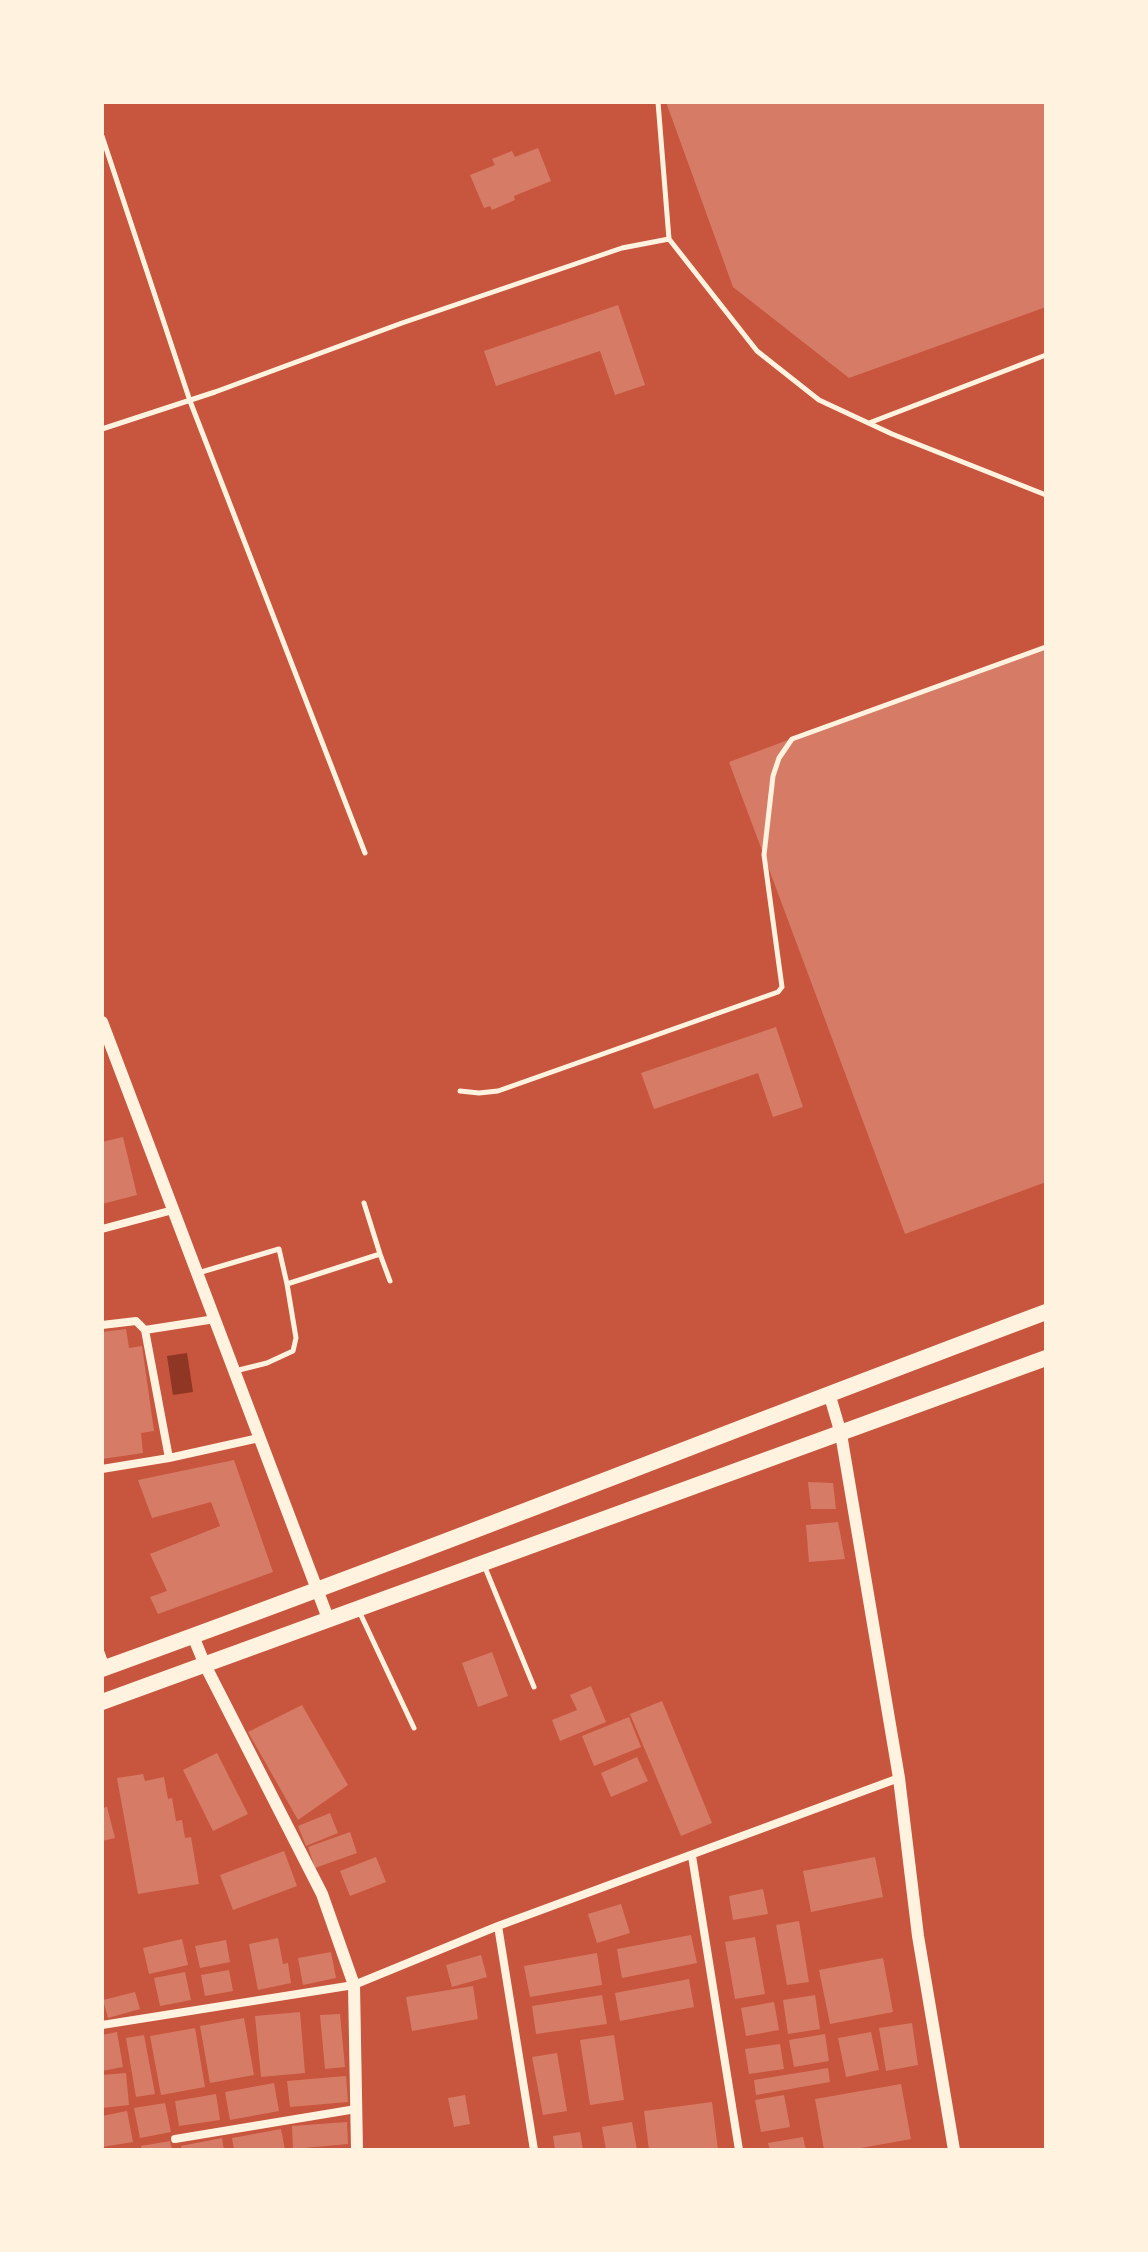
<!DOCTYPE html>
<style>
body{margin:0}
#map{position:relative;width:1148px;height:2252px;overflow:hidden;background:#c8553d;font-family:"Roboto Condensed",sans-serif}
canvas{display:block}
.frame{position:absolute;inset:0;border:104px solid #fff3e0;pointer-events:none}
</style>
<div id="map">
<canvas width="1148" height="2252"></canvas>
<div class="frame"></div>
</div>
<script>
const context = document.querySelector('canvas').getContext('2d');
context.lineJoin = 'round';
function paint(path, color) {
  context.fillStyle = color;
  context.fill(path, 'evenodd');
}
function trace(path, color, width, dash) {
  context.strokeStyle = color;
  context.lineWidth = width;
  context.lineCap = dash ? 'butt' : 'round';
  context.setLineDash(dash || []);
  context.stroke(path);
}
paint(new Path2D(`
 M187,1353l6,39 -20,3 -6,-39z`), '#8f3625');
paint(new Path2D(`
 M666,102h380v205l-197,71 -116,-91z
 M538,148l13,33 -37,15 1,4 -23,10 -2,-4 -6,2 -14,-33 25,-10 -3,-6 20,-8 3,6z
 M618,305l27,80 -30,10 -15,-44 -104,35 -12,-35z
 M1046,644v538l-141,52 -176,-472z
 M776,1027l27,80 -30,10 -15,-44 -104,36 -13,-36z
 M123,1137l14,58 -35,9v-62z
 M126,1329l3,19 13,-2 12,85 -13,2 2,20 -41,6v-127z
 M234,1460l39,112 -115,42 -8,-17 17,-6 -17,-37 70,-28 -9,-24 -59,16 -14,-38z
 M808,1482l25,1 3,26h-25z
 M838,1522l7,37 -36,3 -3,-37z
 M492,1652l16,44 -30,11 -16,-44z
 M591,1686l15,36 -46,19 -8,-21 25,-10 -7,-15z
 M662,1701l50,122 -31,13 -51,-122z
 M302,1705l46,80 -50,35 -50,-88z
 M629,1717l12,30 -47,19 -12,-30z
 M217,1753l31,61 -35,17 -30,-61z
 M637,1757l11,24 -37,16 -10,-24z
 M143,1774l2,7 19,-4 4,22 4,-1 4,23 6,-1 3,18 6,-1 8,47 -61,10 -21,-116z
 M107,1807l8,31 -13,3v-33z
 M330,1813l8,20 -32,13 -8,-20z
 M350,1832l7,21 -42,15 -7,-21z
 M284,1851l13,35 -64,24 -13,-35z
 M376,1857l10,25 -36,14 -10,-25z
 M875,1857l8,40 -72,15 -8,-41z
 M763,1889l5,25 -35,6 -4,-24z
 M621,1904l9,29 -33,10 -9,-29z
 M799,1921l10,61 -22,3 -11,-60z
 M691,1935l6,28 -75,15 -5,-29z
 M755,1937l10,57 -30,5 -10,-57z
 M278,1938l5,26 5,-1 3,20 -33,7 -9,-46z
 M182,1939l6,26 -39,9 -6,-26z
 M226,1940l4,22 -30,6 -5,-22z
 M331,1952l5,26 -33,7 -5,-27z
 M597,1953l5,32 -72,12 -6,-31z
 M481,1955l6,22 -35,10 -6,-22z
 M883,1958l10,54 -63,12 -11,-54z
 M229,1970l4,21 -28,5 -4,-21z
 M185,1972l6,28 -31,6 -6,-28z
 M689,1979l5,28 -74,14 -5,-28z
 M473,1986l5,33 -66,12 -6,-34z
 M135,1992l5,17 -32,9 -5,-18z
 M602,1995l5,29 -71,10 -4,-28z
 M815,1995l5,34 -32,5 -5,-34z
 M774,2002l5,28 -33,6 -5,-28z
 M300,2012l5,61 -44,4 -6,-61z
 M340,2014l5,53 -20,2 -5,-54z
 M244,2018l10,57 -44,8 -10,-57z
 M912,2023l6,42 -32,6 -7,-43z
 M195,2028l10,59 -44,8 -11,-59z
 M117,2032l6,35 -21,4v-36z
 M871,2032l8,38 -33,7 -8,-39z
 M825,2034l4,27 -35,6 -5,-27z
 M144,2035l11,59 -19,3 -10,-59z
 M614,2035l10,65 -34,5 -10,-65z
 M780,2044l4,25 -35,5 -4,-25z
 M557,2053l10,58 -24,4 -11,-58z
 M828,2068l2,14 -74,13 -2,-15z
 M126,2073l3,32 -27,3v-33z
 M346,2076l2,26 -58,5 -3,-26z
 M274,2083l5,28 -49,9 -5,-28z
 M901,2084l10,55 -61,11h-26l-9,-51z
 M216,2094l4,26 -41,6 -4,-25z
 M465,2095l5,29 -16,3 -6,-29z
 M784,2095l6,32 -29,5 -6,-32z
 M712,2102l6,48h-69l-5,-39z
 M165,2103l6,29 -31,6 -6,-30z
 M127,2111l6,31 -31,5v-31z
 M347,2122l1,22 -55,5 -1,-23z
 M632,2122l5,28h-31l-4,-23z
 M281,2129l4,21h-51l-2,-12z
 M580,2132l3,18h-28l-2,-14z
 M803,2137l3,13h-36l-2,-7z
 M222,2138l2,12h-42l-1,-4z
 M170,2141l2,9h-30l-1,-4z`), '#d67c66');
trace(new Path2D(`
 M658,102l11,137
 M102,136l88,265 175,452
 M869,423l177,-68
 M102,429l113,-37 187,-69 220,-75 47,-9 88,112 62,49 73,34 154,61
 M460,1091l19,2 19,-2 280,-99 4,-5 -18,-132 9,-79 6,-18 13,-19 254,-92
 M364,1203l16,51
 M198,1273l81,-24 8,35 93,-30 10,27
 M235,1371l32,-8 26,-12 3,-13 -9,-54
 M484,1565l50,122
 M359,1611l55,117
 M102,1652l4,11`), '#fff3e0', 5);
trace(new Path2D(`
 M102,1229l71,-19
 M102,1325l34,-4 9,9 24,128
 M145,1330l70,-11
 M102,1469l67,-11 90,-20
 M692,1856l47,294
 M498,1926l36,224
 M102,2025l252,-40 144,-59 401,-148
 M175,2139l181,-30`), '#fff3e0', 8);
trace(new Path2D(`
 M102,1022l227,599
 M829,1393l12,41 58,344 19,158 36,214
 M193,1636l12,29 117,229 32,91 3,165`), '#fff3e0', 12);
trace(new Path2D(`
 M102,1669c316,-114 629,-239 944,-357
 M102,1702l944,-344`), '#fff3e0', 16);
</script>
